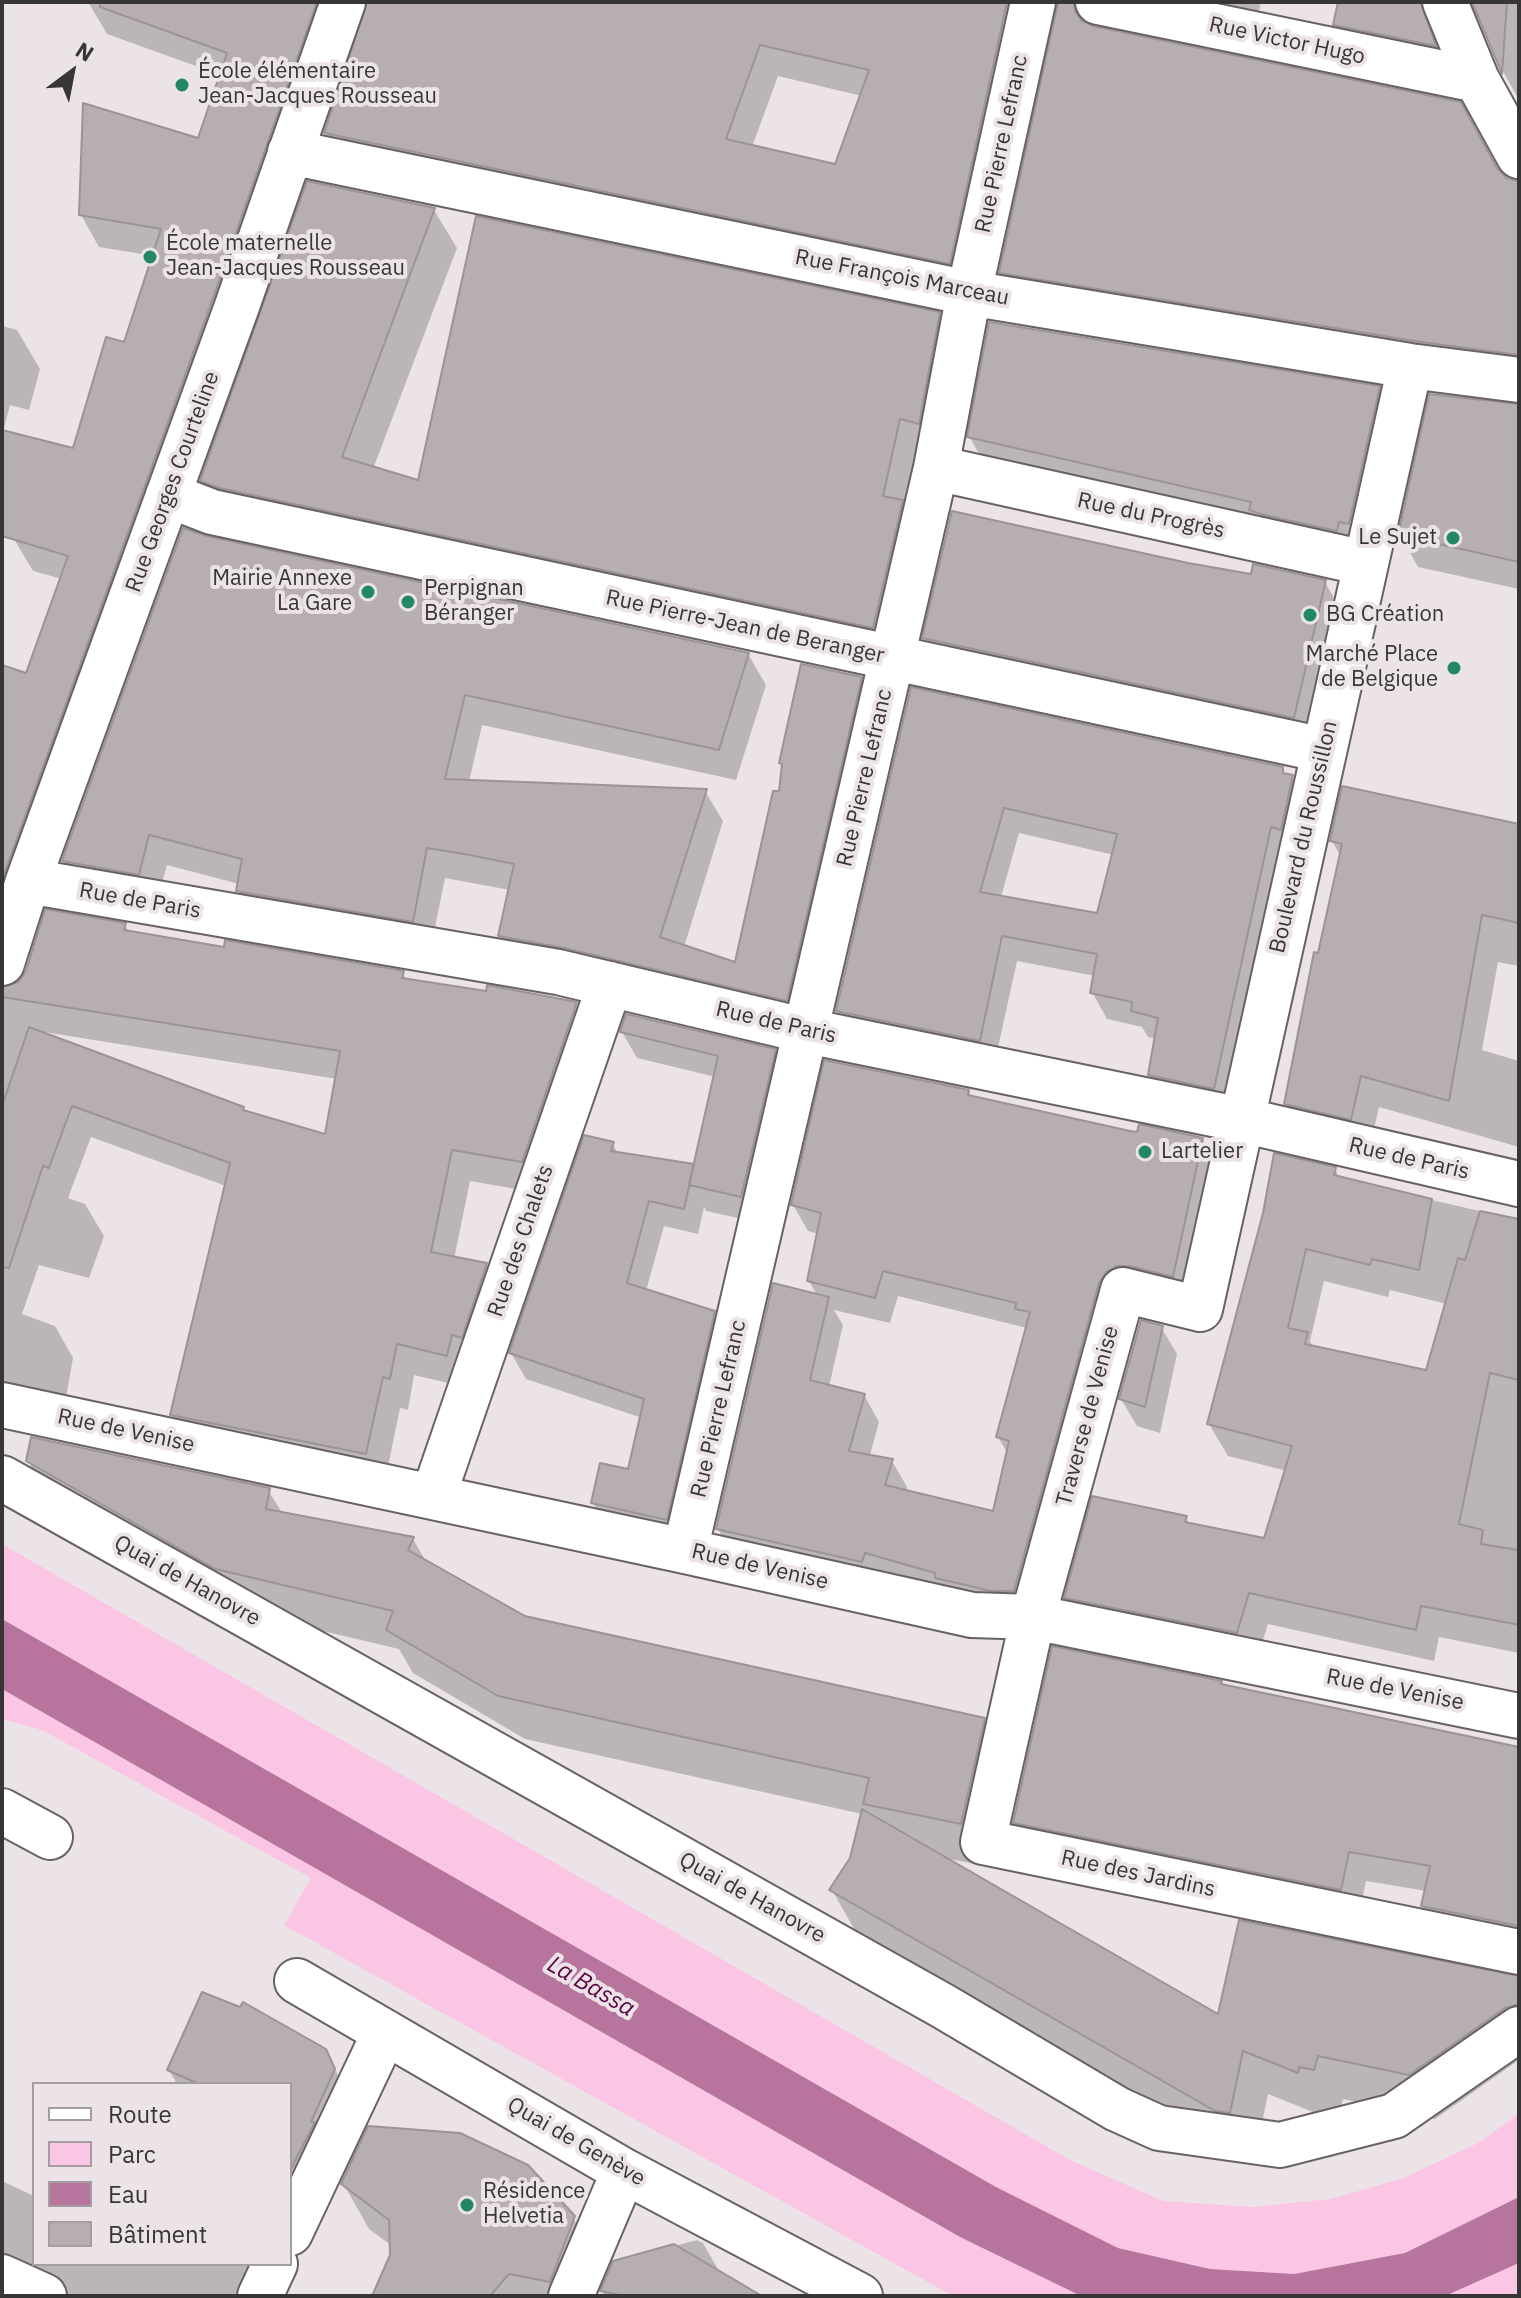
<!DOCTYPE html>
<meta charset="utf-8">
<style>
body{margin:0}
#map{position:relative;width:1521px;height:2298px;overflow:hidden;background:#ebe3e7;font-family:"IBM Plex Sans",sans-serif}
canvas{display:block}
.frame{position:absolute;inset:0;border:4px solid #383537;pointer-events:none}
.legend{position:absolute;left:32px;top:2082px;width:260px;height:184px;box-sizing:border-box;background:#ebe3e7;border:2px solid #a39da1;margin:0;padding:10px 14px;list-style:none;font-size:24px;color:#383537}
.legend li{display:flex;align-items:center;gap:16px;height:40px}
.legend b{width:40px;border:2px solid #a39da1}
.north{position:absolute;left:32px;top:32px;width:80px;height:80px;-webkit-text-stroke:6px #ebe3e7;paint-order:stroke;rotate:32deg;font-size:22px;font-weight:700;line-height:32px;text-align:center;color:#383537}
.north::after{content:'';display:block;margin:auto;width:28px;height:36px;background:#383537;clip-path:polygon(50% 0,100% 100%,50% 72%,0 100%)}
</style>
<div id="map">
<canvas width="1521" height="2298"></canvas>
<div class="frame"></div>
<ul class="legend">
<li><b style="height:10px;background:#fff"></b>Route</li>
<li><b style="height:22px;background:#fbc6e4"></b>Parc</li>
<li><b style="height:22px;background:#b7749c"></b>Eau</li>
<li><b style="height:22px;background:#b6aeb2"></b>Bâtiment</li>
</ul>
<div class="north">N</div>
</div>
<script>
const context = document.querySelector('canvas').getContext('2d');
context.lineJoin = 'round';
function paint(path, color) {
  context.fillStyle = color;
  context.fill(path, 'evenodd');
}
function trace(path, color, width, dash) {
  context.strokeStyle = color;
  context.lineWidth = width;
  context.lineCap = dash ? 'butt' : 'round';
  context.setLineDash(dash || []);
  context.stroke(path);
}
function label(font, color, halo, rows, align = 'center') {
  context.font = font + ' "IBM Plex Sans",sans-serif';
  context.lineWidth = 8;
  context.setLineDash([]);
  context.textBaseline = 'middle';
  context.strokeStyle = halo;
  context.fillStyle = color;
  for (const [text, x, y, turn = 0] of rows) {
    context.save();
    context.translate(x, y);
    context.rotate((+turn || 0) * Math.PI / 180);
    context.textAlign = isNaN(turn) ? turn : align;
    if (halo) context.strokeText(text, 0, 0);
    context.fillText(text, 0, 0);
    context.restore();
  }
}
paint(new Path2D(`
 M2,1544l1068,616 93,41 89,6 79,-8 73,-21 76,-36 39,-29v84l-114,56 -111,21 -84,-5 -92,-21 -122,-61 -994,-568z
 M2,1689l958,548 121,59h-128l-669,-371 27,-47 -269,-148 -40,-11z
 M1519,2263v33h-74z`), '#fbc6e4');
paint(new Path2D(`
 M2,1619l994,568 122,61 92,21 84,5 111,-21 114,-56v66l-74,33h-364l-121,-59 -958,-548z`), '#b7749c');
paint(new Path2D(`
 M88,2h1173l-7,34 -156,-19 -6,11 406,144 6,7 15,4v201l-499,-80 -19,-32 58,-263 -16,1 -75,285 -624,-130 -18,-32 43,-123 -11,-1 -356,959v-294l25,1 35,-96 -29,-8 -19,-32 61,-89 51,-106 28,-88 -55,-9 -18,-32 118,-75 22,-65 -114,-41zM778,76l84,20 -26,70 -84,-19z
 M1340,2h179v98l-18,-32 -22,-55 -12,-4 -15,68 -98,-21 -19,-31z
 M434,210l23,38 -84,221 47,13 519,-168 22,39 -66,313 -670,-147 -23,-39z
 M2,326l15,4 23,39 -11,41 -19,-5 -8,31z
 M1379,388l14,24 -31,135 -379,-86 -14,-25z
 M1519,406v183l-101,-22 -18,-32z
 M206,538l542,116 18,31 -30,95 -254,-55 -13,57 236,9 18,30 -39,126 52,18 45,-172 80,-115 18,32 -75,321 -286,-64 -18,-31 10,-46 -65,-12 -15,74 -174,-30 -18,-31 1,-7 -72,-19 -11,40 -74,-13 -18,-31z
 M1188,565l64,11 73,6 15,27 -31,135 -369,-79 -16,-27z
 M912,690l370,78 4,8 6,1 15,26 -79,311 -63,-13 -15,-26 6,-36 -8,-2 -6,-10 -35,-8 -15,-27 3,-16 -78,-15 -23,105 -141,-29 -15,-26zM1019,833l95,22 -15,60 -98,-18z
 M1519,827v139l-21,-4 -16,88 37,11v86l-140,-40 -10,44 -64,-15 -19,-32 55,-247 -9,-16z
 M125,925l4,8 97,16 176,24 5,7 169,24 18,32 -54,157 -70,-12 -16,78 32,5 19,32 -40,91 -51,-12 -6,35 -8,-2 -16,78 -193,-39 -19,-32 54,-229 -135,-49 -23,61 17,6 19,32 -15,42 -50,-13 -17,49 33,12 18,32 -10,57 -61,-14v-412l5,1zM44,1032l293,47 -10,57 -82,-23 -3,-4z
 M622,1032l152,19 15,26 -33,145 -50,-11 -2,-4 -6,27 -34,-8 -18,65 68,22 15,26 -48,206 -73,-16 -15,-26 36,-32 13,-53 -116,-39 -15,-26 101,-210 6,11 77,16 21,-93 -79,-19z
 M968,1091l3,6 159,36 72,6 15,27 -29,136 -67,-4 -92,319 -296,-61 -15,-27 100,-232 -9,-16 10,-47 -11,-3 -15,-26zM898,1296l129,32 -29,109 10,17 -14,60 -88,-22 1,-5 -15,-26 -22,-6 9,-33 -15,-27 -35,-8 14,-62 -9,-15 56,13z
 M1335,1169l5,10 179,41v433l-80,-16 -5,24 -166,-37 -13,41 -170,-35 -19,-32 120,-80 4,7 75,15 22,-69 -59,-15 -19,-32zM1324,1281l64,16 2,-7 57,14 -19,69 -114,-25 -4,-7z
 M1161,1327l16,27 -17,79 -23,-7 -16,-27z
 M28,1461l240,29 15,24 130,25 14,24 98,54 459,103 25,43 -23,103 -42,-8 275,159 300,-39v82l-84,59 -92,-20 -4,14 -15,-2 -1,5 -55,-22 -13,62 -13,-2 -385,-220 -25,-44 19,-31 11,-45 -337,-75 -112,-66 -14,-24 -157,-37 -189,-107z
 M1221,1683l2,3 296,64v202l-79,-16 -17,-30 3,-15 -60,-10 -8,38 -326,-67 -17,-30z
 M324,2051l27,46 -26,97 -45,102h-278v-115l32,15v68h256v-180h-113l-8,-14z
 M343,2183l230,35 26,45 -12,33h-213l18,-40v-10l-23,-17z
 M697,2240l6,3 17,30 41,23h-156l-3,-5 13,-29z`), '#0003');
const building = new Path2D(`
 M100,2h217l-104,296 -211,582v-215l24,8 42,-117 -66,-20v-106l71,18 33,-111 18,5 37,-113 -82,-14 4,-112 115,35 29,-85 -127,-46z
 M367,2h640l-57,262 -626,-131zM760,45l109,25 -34,94 -109,-25z
 M1058,2h16l1,9 6,9 12,6 368,76 36,66 10,10 12,3v174l-105,-14 -415,-68z
 M1338,2h83l15,44 -103,-21z
 M1472,2h35l-5,72 -2,-5z
 M307,181l128,27 -93,249 76,23 58,-264 464,96 -21,112 -19,-5 -17,77 20,4 -30,128 -654,-140 -19,-7z
 M989,322l391,64 -31,138 -10,-2 -2,9 -73,-16 -15,-5 2,-8 -284,-65z
 M1429,394l90,10v158l-121,-27z
 M952,511l236,52 63,11 2,-10 73,16 -32,138 -372,-80z
 M183,528l24,8 542,117 -30,97 -254,-55 -20,84 262,10 -47,148 75,25 38,-171h6l3,-27 -3,-1 22,-99 61,13 -75,324 -223,-53 -66,-12 16,-72 -50,-10 -37,-6 -14,74 -177,-31 6,-32 -93,-24 -10,40 -77,-14z
 M911,687l372,80v6l10,2 -12,55 -10,-3 -57,262 -66,-14 10,-57 -27,-7 1,-9 -42,-9 7,-39 -95,-18 -22,105 -144,-30zM1004,808l113,26 -20,79 -117,-21z
 M1342,786l177,38v99l-37,-8 -33,186 -88,-25 -10,44 -67,-16 30,-152 4,1 24,-109 -12,-3z
 M45,909l81,14 -2,7 100,17 1,-7 179,31 -2,7 84,13 1,-6 90,17 -55,160 -70,-12 -21,102 56,11 -25,75 -10,-3 -5,21 -50,-12 -7,35 -7,-2 -17,77 -196,-39 60,-252 -158,-57 -23,62 -6,-2 -34,102 -7,-1v-161l27,-79 215,80 -1,3 82,24 15,-83 -338,-54v-10l16,-5 8,-11z
 M626,1014l150,35 -35,148 -52,-12 29,-129 -98,-24z
 M824,1060l145,30 -1,5 162,36 7,1 2,-8 64,14 -30,139 -44,-11h-12l-11,6 -7,11 -85,308h-23l-56,-13v-5l-70,-20 -3,9 -146,-33 57,-246 56,14 -19,83 55,14 -16,57 44,8 -8,26 108,26 16,-70 -13,-4 34,-125 -15,-3 1,-6 -133,-32 -8,27 -68,-17 14,-68 -30,-8z
 M584,1135l30,7 -3,9 83,13 -10,45 -35,-8 -22,82 88,28 -48,209 -76,-17 9,-40 28,6 16,-70 -135,-46z
 M1274,1153l62,14 -2,8 98,24 -13,71 -47,-11 -2,6 -64,-16 -18,79 20,4 -3,12 121,26 32,-112 7,2 15,-49 39,8v161l-29,-7 -31,151 24,6 -2,14 38,6v75l-98,-19 -5,24 -167,-37 -12,40 -173,-35 28,-102 95,20 -2,6 79,16 28,-92 -85,-22 56,-211z
 M1141,1320l22,6 -18,81 -26,-8z
 M31,1437l239,51 -4,21 148,28 -6,13 117,66 460,102 -24,106 -98,-20 6,-26 -371,-82 -112,-66 7,-19 -178,-42 -189,-108z
 M1052,1646l170,35 -1,3 298,63v179l-98,-20 9,-40 -81,-14 -8,38 -328,-67z
 M862,1809l356,205 21,-94 280,56v28l-14,4 -96,67 -91,-19 -4,14 -15,-3 -1,6 -55,-22 -13,62 -15,-2 -386,-221 21,-32z
 M202,1992l38,15 3,-5 83,47 9,20 -24,53h4l-25,49v-87h-91l-32,-14z
 M368,2126l92,7 68,32 47,51 -25,66 -41,-8 -19,22h-118l18,-41 -1,-35 -48,-36z
 M674,2244l88,52h-137l-25,-5 13,-30z`);
paint(building, '#b6aeb2');
trace(building, '#9b9398', 2);
const minor = new Path2D(`
 M1098,2l379,78
 M1445,2l32,78 42,76
 M290,152l679,141 441,73 109,14
 M1410,366l-210,943 -77,-19 -90,327 -50,225 536,110
 M936,468l429,95
 M168,495l44,17 1112,238
 M28,881l530,91 249,59 435,89 277,64
 M2,963l26,-82 209,-575 106,-304
 M2,1405l683,146 287,64 61,2 486,99
 M2,1478l941,528 174,103 42,19 121,17 114,-29 125,-87
 M433,1497l177,-513
 M685,1551l251,-1083 33,-175 64,-291
 M2,1811l48,26
 M297,1981l327,190 236,125
 M290,2233l95,-201
 M2,2277l42,19
 M260,2296l15,-32
 M571,2296l53,-125`);
trace(minor, '#686165', 48);
trace(minor, '#fff', 44);
for (const [x, y, r, color] of [
 [182,85,8,"#228863"],
 [150,257,8,"#228863"],
 [1453,538,8,"#228863"],
 [368,592,8,"#228863"],
 [408,602,8,"#228863"],
 [1310,615,8,"#228863"],
 [1454,668,8,"#228863"],
 [1145,1152,8,"#228863"],
 [467,2205,8,"#228863"]
]) {
  const dot = new Path2D();
  dot.arc(x, y, r, 0, 2 * Math.PI);
  context.fillStyle = color;
  context.fill(dot);
  trace(dot, '#ebe3e7', 3);
}
label('22px', '#383537', '#ebe3e7', [
 ["Rue Victor Hugo",1287,41,12],
 ["Rue Pierre Lefranc",1002,144,-78],
 ["Rue François Marceau",902,278,11],
 ["Rue Georges Courteline",173,482,-70],
 ["Rue du Progrès",1151,516,12],
 ["Rue Pierre-Jean de Beranger",745,627,12],
 ["Rue Pierre Lefranc",865,778,-77],
 ["Boulevard du Roussillon",1304,837,-77],
 ["Rue de Paris",140,901,10],
 ["Rue de Paris",776,1023,13],
 ["Rue de Paris",1409,1159,13],
 ["Rue des Chalets",521,1241,-71],
 ["Rue Pierre Lefranc",719,1409,-77],
 ["Traverse de Venise",1088,1416,-75],
 ["Rue de Venise",126,1431,12],
 ["Rue de Venise",760,1567,13],
 ["Quai de Hanovre",187,1581,29],
 ["Rue de Venise",1395,1690,11],
 ["Rue des Jardins",1138,1874,12],
 ["Quai de Hanovre",752,1898,29],
 ["Quai de Genève",576,2142,30]
]);
label('22px', '#383537', '#ebe3e7', [
 ["École élémentaire",198,72],
 ["Jean-Jacques Rousseau",198,97],
 ["École maternelle",166,244],
 ["Jean-Jacques Rousseau",166,269],
 ["Le Sujet",1437,538,"right"],
 ["Mairie Annexe",352,579,"right"],
 ["La Gare",352,604,"right"],
 ["Perpignan",424,589],
 ["Béranger",424,614],
 ["BG Création",1326,615],
 ["Marché Place",1438,655,"right"],
 ["de Belgique",1438,680,"right"],
 ["Lartelier",1161,1152],
 ["Résidence",483,2192],
 ["Helvetia",483,2217]
], 'left');
label('italic 24px', '#5b0642', '#ebe3e7', [
 ["La Bassa",591,1987,30]
]);
</script>
